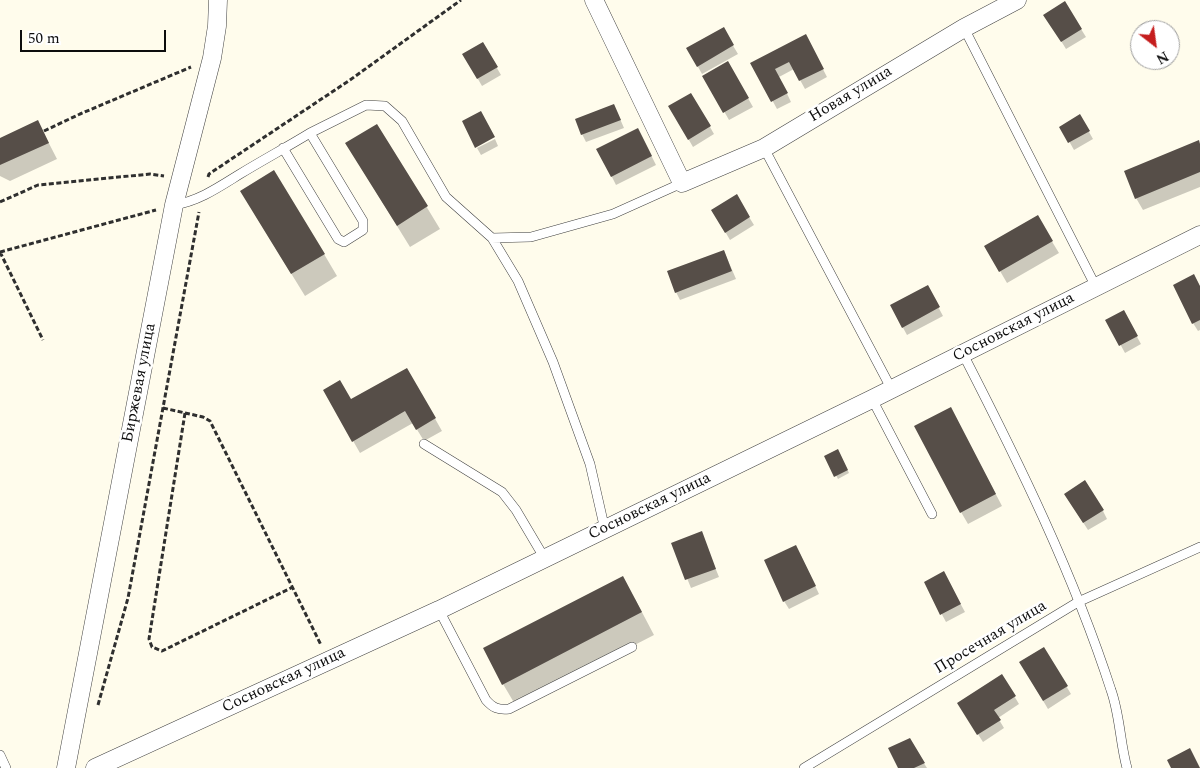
<!DOCTYPE html>
<meta charset="utf-8">
<style>
body{margin:0}
#map{position:relative;width:1200px;height:768px;overflow:hidden;background:#fffcec;font-family:Spectral,serif}
canvas{display:block}
.north{position:absolute;left:1130px;top:20px;width:50px;height:50px;box-sizing:border-box;background:#fff;border:1px solid #9e9e9e;border-radius:50%;rotate:150deg;font-size:14px;font-weight:700;line-height:20px;text-align:center;color:#0d0d0d}
.north::after{content:'';display:block;margin:auto;width:18px;height:22px;background:#c51d1d;clip-path:polygon(50% 0,100% 100%,50% 72%,0 100%)}
.scale{position:absolute;left:20px;top:30px;width:146px;height:22px;box-sizing:border-box;border:2px solid #0d0d0d;border-top:0;padding-left:6px;font-size:15px;line-height:18px;white-space:nowrap;color:#0d0d0d;-webkit-text-stroke:4px #fff;paint-order:stroke}
</style>
<div id="map">
<canvas width="1200" height="768"></canvas>
<div class="north">N</div>
<div class="scale">50 m</div>
</div>
<script>
const context = document.querySelector('canvas').getContext('2d');
context.lineJoin = 'round';
function paint(path, color) {
  context.fillStyle = color;
  context.fill(path, 'evenodd');
}
function trace(path, color, width, dash) {
  context.strokeStyle = color;
  context.lineWidth = width;
  context.lineCap = dash ? 'butt' : 'round';
  context.setLineDash(dash || []);
  context.stroke(path);
}
function label(font, color, halo, rows, align = 'center') {
  context.font = font + ' Spectral,serif';
  context.lineWidth = 5;
  context.setLineDash([]);
  context.textBaseline = 'middle';
  context.strokeStyle = halo;
  context.fillStyle = color;
  for (const [text, x, y, turn = 0] of rows) {
    context.save();
    context.translate(x, y);
    context.rotate((+turn || 0) * Math.PI / 180);
    context.textAlign = isNaN(turn) ? turn : align;
    if (halo) context.strokeText(text, 0, 0);
    context.fillText(text, 0, 0);
    context.restore();
  }
}
paint(new Path2D(`
 M1050,23l31,6 5,8 -20,12z
 M723,29l15,25 -36,20 -14,-25z
 M483,44l18,31 -19,11 -18,-31z
 M810,44l17,33 -22,12 -11,-20 -15,8 12,25 -14,7 -25,-46z
 M728,63l25,44 -24,13 -25,-44z
 M691,94l23,40 -21,13 -23,-40z
 M614,105l10,23 -38,14 -4,-8z
 M1080,116l13,23 -19,11 -13,-23z
 M38,122l19,37 -47,22 -10,-5v-36z
 M377,125l63,104 -30,18 -50,-81z
 M642,137l14,28 -40,20 -18,-36z
 M495,139l3,7 -17,9 -4,-7z
 M1200,145v42l-57,23 -7,-12z
 M736,196l18,29 -24,15 -17,-29z
 M254,213l70,41 13,22 -32,20z
 M1037,217l22,36 -52,30 -21,-36z
 M724,251l12,28 -56,21 -4,-8z
 M927,286l16,30 -36,19 -16,-29z
 M1200,288v42l-2,1 -5,-8z
 M1123,312l18,32 -16,9 -18,-33z
 M407,369l35,62 -18,10 -11,-18 -53,30 -36,-63 27,11z
 M957,420l45,86 -34,18 -7,-12z
 M838,450l11,23 -11,6 -12,-23z
 M1070,502l33,9 4,8 -19,11z
 M701,533l18,44 -28,11 -18,-44z
 M800,554l19,40 -30,15 -5,-8z
 M948,581l17,31 -19,10 -21,-39z
 M635,599l19,36 -138,71 -13,-22z
 M1043,648l28,46 -23,15 -28,-47z
 M1002,676l17,28 -21,14 6,10 -21,14 -20,-31z
 M909,740l18,28h-27z`), '#0003');
paint(new Path2D(`
 M1065,1l17,28 -21,13 -18,-27z
 M724,27l10,18 -37,22 -11,-19z
 M806,34l18,35 -25,12 -10,-19 -14,7 13,24 -17,9 -21,-39z
 M483,42l15,25 -21,12 -15,-25z
 M728,61l21,37 -26,15 -21,-37z
 M691,93l20,33 -23,14 -20,-34z
 M614,104l7,16 -40,15 -6,-16z
 M481,111l14,26 -20,11 -13,-27z
 M1080,114l10,17 -22,12 -9,-16z
 M38,120l11,23 -49,22v-27z
 M377,124l51,82 -31,20 -52,-83z
 M638,128l14,28 -41,21 -15,-28z
 M1199,140l1,4v28l-65,27 -11,-28z
 M274,170l51,84 -34,20 -51,-83z
 M737,194l13,23 -25,16 -14,-23z
 M1038,215l15,26 -54,31 -15,-26z
 M724,250l8,21 -57,22 -8,-22z
 M1194,274l6,12v34l-8,4 -19,-39z
 M928,285l12,22 -38,21 -12,-23z
 M1124,310l14,26 -19,10 -14,-26z
 M407,368l29,50 -20,12 -11,-19 -53,31 -29,-52 17,-10 11,19z
 M951,407l45,87 -36,19 -46,-87z
 M838,449l10,21 -14,7 -10,-21z
 M1085,480l19,30 -21,13 -19,-29z
 M702,531l14,38 -31,11 -14,-37z
 M796,545l20,41 -33,16 -19,-42z
 M944,571l17,33 -21,11 -16,-33z
 M623,576l19,36 -140,73 -19,-37z
 M1044,647l24,39 -25,15 -24,-39z
 M1002,674l14,22 -22,14 7,10 -24,15 -20,-32z
 M910,738l15,25 -11,5h-16l-10,-20z
 M1190,748l10,20h-29l-4,-8z`), '#564e48');
const lane = new Path2D(`
 M964,28l132,259
 M310,133l56,-28 19,1 17,15 44,76 46,41 39,-1 82,-23 69,-31
 M764,148l128,242
 M174,205c25,-4 45,-18 66,-31 23,-14 47,-27 70,-41l53,88v9l-19,12 -6,-3 -55,-91
 M492,238l26,43 35,81 37,102 15,66
 M963,354c56,109 110,219 148,336 9,25 9,53 16,78
 M872,399l60,115
 M424,444l78,48 14,18 29,49
 M439,610l47,90c7,8 12,10 23,9l123,-62
 M0,755l6,13
 M804,768l274,-166 122,-55`);
const street = new Path2D(`
 M594,0l88,183 82,-35 200,-120 53,-28
 M66,768l108,-563 38,-147 5,-32 1,-26
 M95,768l344,-158 433,-211 328,-164`);
trace(lane, '#404040', 10);
trace(street, '#404040', 19);
trace(new Path2D(`
 M44,131l36,-17 111,-47
 M208,177l1,-3 141,-94 111,-80
 M0,202l38,-17 112,-11 14,2
 M0,252l156,-42
 M0,252l43,88
 M163,408l40,9 7,4 111,224
 M185,413l-36,226 3,8 10,4 131,-64
 M98,705l30,-107 71,-386`), '#2f2f2f', 3, [5, 2.5]);
trace(lane, '#fff', 9);
trace(street, '#fff', 18);
label('16px', '#0d0d0d', '#fff', [
 ["Новая улица",851,95,-31],
 ["Сосновская улица",1014,328,-27],
 ["Биржевая улица",140,383,-79],
 ["Сосновская улица",650,507,-26],
 ["Просечная улица",991,638,-31],
 ["Сосновская улица",284,681,-25]
]);
</script>
